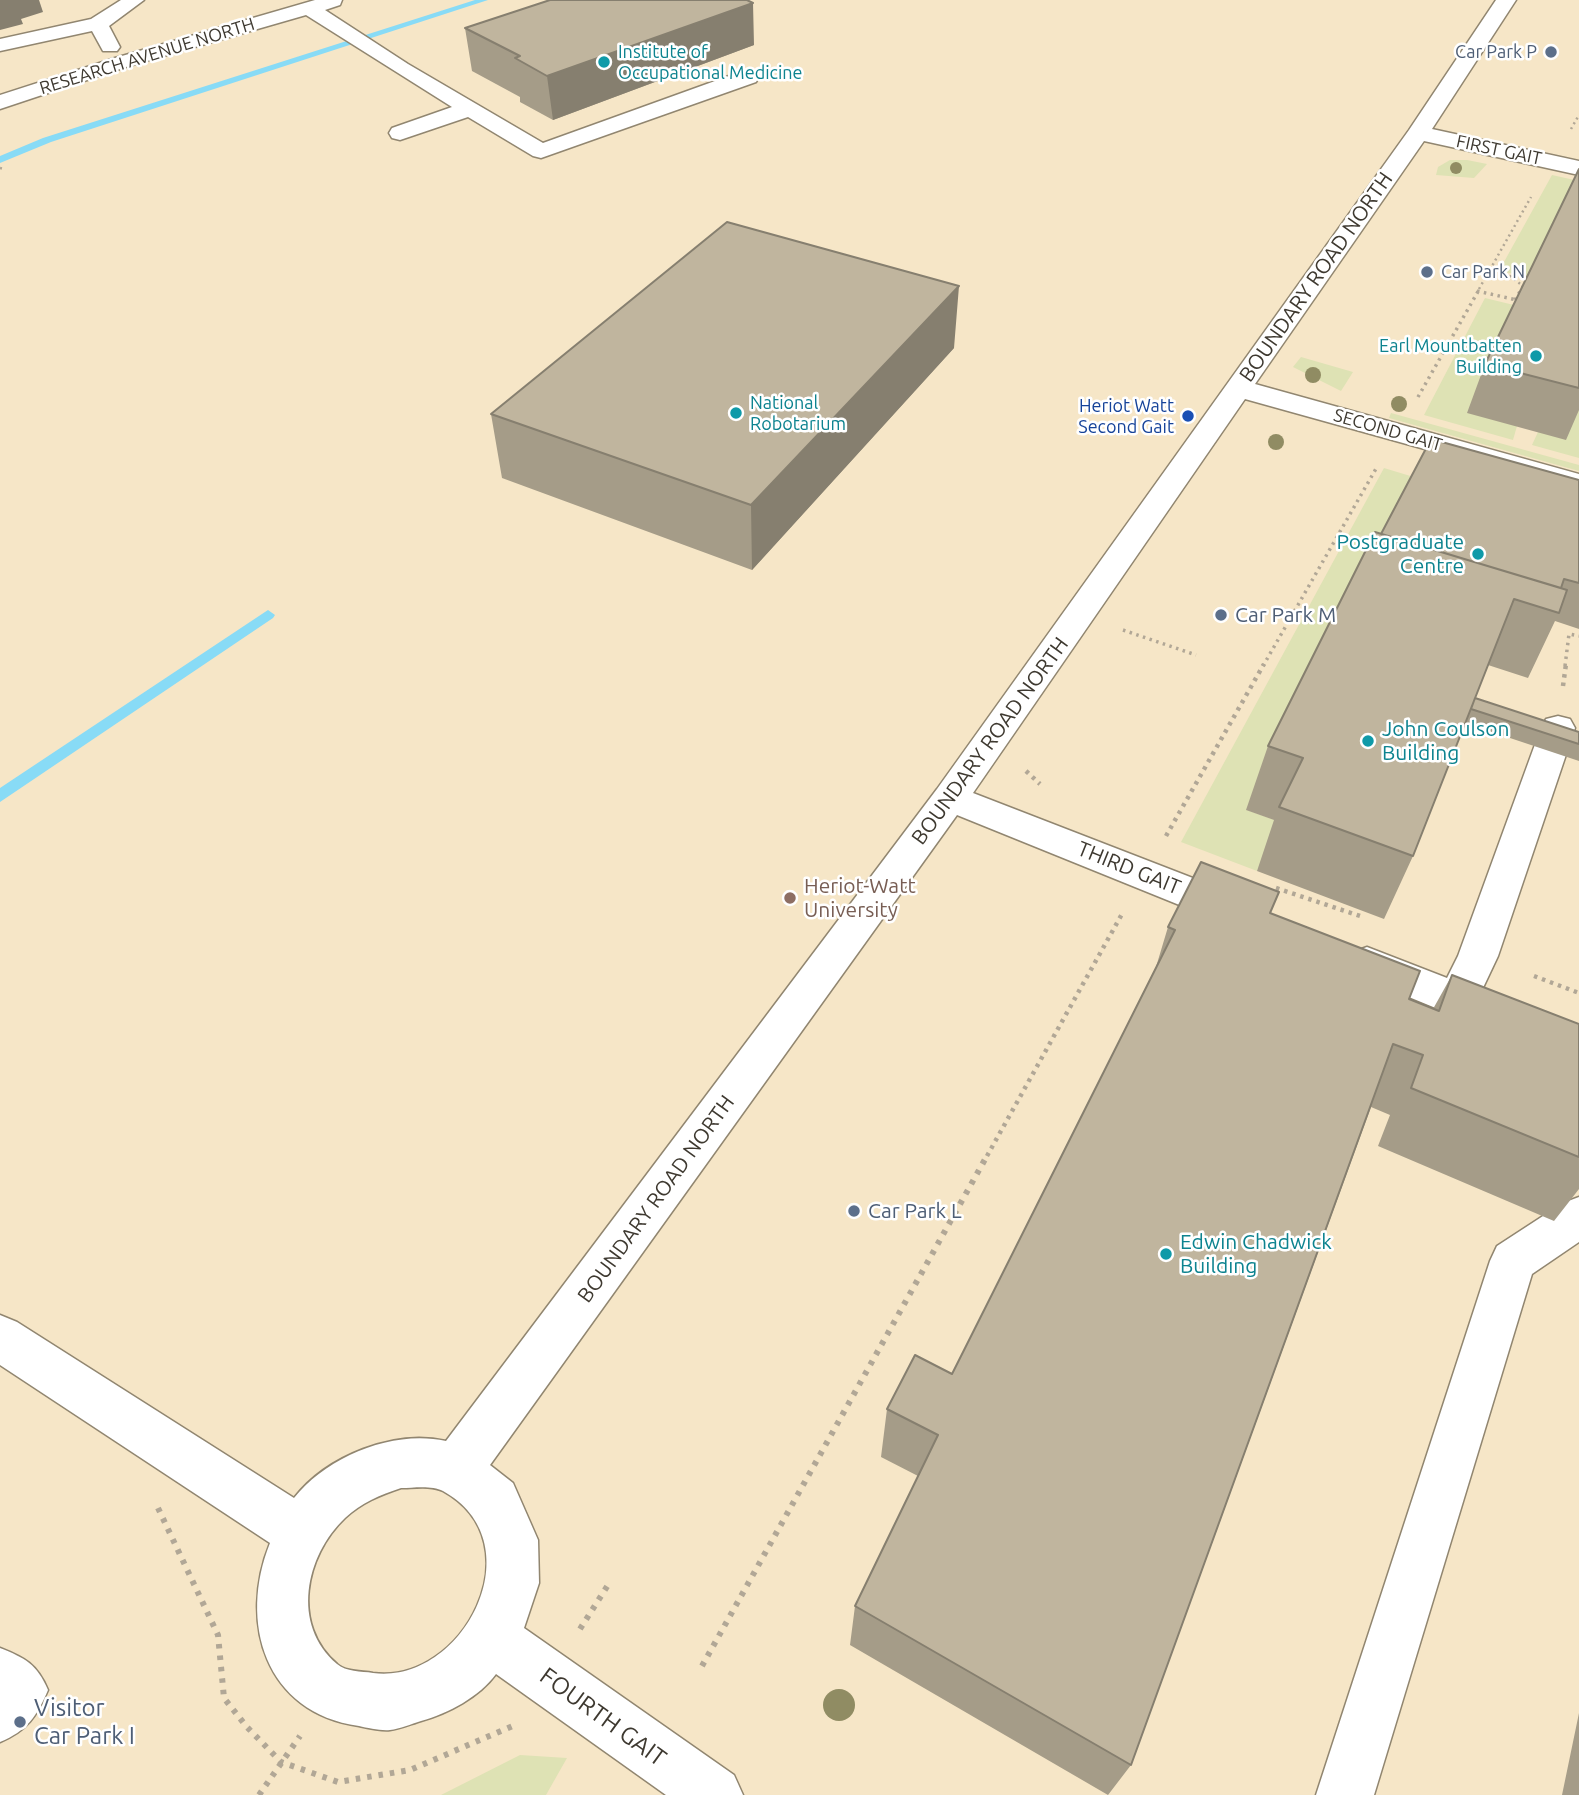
<!DOCTYPE html>
<style>
body{margin:0}
canvas{display:block;background:#fef2da}
</style>
<canvas width="1579" height="1795"></canvas>
<script>
const context = document.querySelector('canvas').getContext('2d');
context.lineJoin = 'round';
function paint(path, color) {
  context.fillStyle = color;
  context.fill(path, 'evenodd');
}
function trace(path, color, width, dash) {
  context.strokeStyle = color;
  context.lineWidth = width;
  context.lineCap = dash ? 'butt' : 'round';
  context.setLineDash(dash || []);
  context.stroke(path);
}
function label(font, color, halo, rows, align = 'center') {
  context.font = font + ' Ubuntu,sans-serif';
  context.lineWidth = 5;
  context.setLineDash([]);
  context.textBaseline = 'middle';
  context.strokeStyle = halo;
  context.fillStyle = color;
  for (const [text, x, y, turn = 0] of rows) {
    context.save();
    context.translate(x, y);
    context.rotate((+turn || 0) * Math.PI / 180);
    context.textAlign = isNaN(turn) ? turn : align;
    if (halo) context.strokeText(text, 0, 0);
    context.fillText(text, 0, 0);
    context.restore();
  }
}
paint(new Path2D(`
 M0,0h1579v1795h-1579z`), '#f6e6c7');
paint(new Path2D(`
 M1450,160h17l20,4 -13,14 -38,-3 2,-8z
 M1552,175l27,6 -48,96 -32,-6z
 M1485,298l33,8 -1,120 -4,14 -89,-25z
 M1301,357l52,15 -12,19 -48,-24z
 M1579,407v51l-47,-13 6,-13z
 M1391,413l188,52v6l-190,-53z
 M1384,468l33,10 -170,332 33,12 -23,49 -76,-29z
 M520,1755l47,3 -21,37h-105z`), '#dee2b4');
paint(new Path2D(`
 M475,0h13l-437,142 -51,21v-7l43,-18z
 M268,610l7,5 -2,3 -273,184v-14z`), '#88dbf6');
const minor = new Path2D(`
 M121,0h23l-35,26 11,21 -3,4h-14l-11,-20 -92,20v-12l91,-20z
 M315,0h27l-2,5 -15,5 83,54 135,79 197,-71h16l3,5 -3,5 -215,76 -8,-2 -65,-39 -68,23 -8,-2 -3,-5 3,-5 60,-21 -146,-92 -177,51 -129,43v-14l115,-37z
 M1496,0h20l-84,129 147,32v14l-155,-34 -169,243 324,90v18l-334,-93 -272,394 274,106 5,11 -5,11 -14,4 -14,-4 -262,-106 -467,650 23,18 25,57 1,43 -15,45 210,147 9,20h-77l-170,-121c-17,23 -47,39 -75,47 -10,3 -21,8 -31,9 -9,1 -22,-2 -31,-4 -94,-13 -121,-104 -89,-183l-270,-178v-50l17,7 277,176c33,-42 100,-69 152,-57l491,-652 472,-659zM401,1488c12,0 31,-3 42,3 94,52 20,194 -70,182 -12,-2 -27,-1 -36,-9 -46,-39 -32,-108 8,-146 16,-15 35,-23 56,-30z
 M1558,716l12,3 5,9 -77,228 -17,36 98,40v35l-226,-93 -6,-11 6,-11 14,-5 80,31 11,-22 83,-228 5,-9z
 M1579,1197v45l-47,32 -158,521h-58l174,-534 7,-15 66,-43z
 M0,1648c25,10 37,16 48,42 -11,26 -21,41 -48,52z`);
trace(minor, '#918670', 3);
trace(new Path2D(`
 M1571,129l8,-14
 M0,168l4,1
 M1488,272l22,4 13,10 -2,3
 M1479,289l52,-92`), '#b1a796', 2.5, [2, 3.5]);
trace(new Path2D(`
 M1477,291l40,9
 M1515,300l7,-12
 M1418,397l62,-109
 M1123,630l73,25
 M1263,666l114,-199
 M1565,666l4,-32 10,2`), '#b1a796', 3.5, [2.5, 4.5]);
trace(new Path2D(`
 M1563,686l3,-22
 M1026,771l14,13
 M1166,836l98,-172
 M1276,888l84,28
 M1534,976l45,17
 M987,1156l135,-242`), '#b1a796', 4.5, [3.5, 5]);
trace(new Path2D(`
 M158,1508l60,127 6,63 22,28 35,36 57,20 72,-12 105,-45
 M580,1629l28,-44
 M702,1666l286,-512
 M259,1795l41,-59`), '#b1a796', 6, [4.5, 7]);
paint(minor, '#fff');
context.fillStyle = '#908c63';
for (const [x, y, r] of [
 [1456,168,6],
 [1313,375,8],
 [1399,404,8],
 [1276,442,8],
 [839,1705,16]
]) {
  context.beginPath();
  context.arc(x, y, r, 0, 2 * Math.PI);
  context.fill();
}
paint(new Path2D(`
 M465,28l289,17 -201,75 -33,-18v-5l-48,-26z
 M1579,169v241l-13,30 -99,-27 18,-49z
 M954,348l-202,222 -250,-92 -11,-64z
 M1579,480v149l-24,-8 -27,57 -40,-13 -13,33 104,34v29l-114,-38 -52,133 -29,63 -127,-48 17,-51 -28,-10 22,-64 113,-212z
 M1271,913l138,86 24,10 19,-34 127,49v165l-25,32 -176,-75 12,-31 -19,-8 -240,658 -23,30 -258,-150 5,-39 63,-130 -37,-19 6,-48 65,-35 204,-407 12,-40z
 M1579,1713v82h-17z`), '#a59c88');
paint(new Path2D(`
 M0,0h39l4,12 -22,7 2,5 -23,6z
 M753,3l1,42 -201,75 -6,-44z
 M959,286l-5,62 -202,222 -1,-65z`), '#867f6f');
const building = new Path2D(`
 M550,0h197l6,3 -206,73 -32,-18 5,-2 -55,-28z
 M1579,169v219l-94,-24z
 M727,222l232,64 -208,219 -260,-91z
 M1431,439l148,41v103l-15,-4 -3,9 -180,-54z
 M1375,532l192,58 -8,23 -45,-14 -101,257 -134,-49 24,-49 -35,-12z
 M1475,698l104,34v12l-108,-35z
 M1201,862l78,30 -9,21 150,58 -11,28 30,12 13,-36 127,49v133l-168,-69 12,-33 -30,-11 -262,721 -276,-159 83,-171 -51,-26 28,-54 37,19 223,-444 -7,-3z`);
paint(building, '#c0b59e');
trace(building, '#867f6f', 2);
for (const [x, y, r, color] of [
 [1551,52,7,"#5c6f8a"],
 [604,62,7,"#0f9aa8"],
 [1427,272,7,"#5c6f8a"],
 [1536,356,7,"#0f9aa8"],
 [736,413,7,"#0f9aa8"],
 [1188,416,7,"#1a4fb4"],
 [1478,554,7,"#0f9aa8"],
 [1221,615,7,"#5c6f8a"],
 [1368,741,7,"#0f9aa8"],
 [790,898,7,"#8d6e63"],
 [854,1211,7,"#5c6f8a"],
 [1166,1254,7,"#0f9aa8"],
 [20,1722,7,"#5c6f8a"]
]) {
  const dot = new Path2D();
  dot.arc(x, y, r, 0, 2 * Math.PI);
  context.fillStyle = color;
  context.fill(dot);
  trace(dot, '#fff', 2.5);
}
label('18px', '#0d838f', '#fff', [
 ["Institute of",618,52],
 ["Occupational Medicine",618,73],
 ["Earl Mountbatten",1522,346,"right"],
 ["Building",1522,367,"right"],
 ["National",750,403],
 ["Robotarium",750,424]
], 'left');
label('18px', '#4e5e75', '#fff', [
 ["Car Park P",1537,52],
 ["Car Park N",1441,272,"left"]
], 'right');
label('18px', '#3e3930', '#fff', [
 ["RESEARCH AVENUE NORTH",147,56,-17],
 ["FIRST GAIT",1499,150,12],
 ["SECOND GAIT",1388,430,16]
]);
label('18px', '#164399', '#fff', [
 ["Heriot Watt",1174,406],
 ["Second Gait",1174,427]
], 'right');
label('21px', '#3e3930', '#fff', [
 ["BOUNDARY ROAD NORTH",1316,277,-55],
 ["BOUNDARY ROAD NORTH",990,741,-54],
 ["THIRD GAIT",1129,868,22],
 ["BOUNDARY ROAD NORTH",656,1199,-54]
]);
label('21px', '#0d838f', '#fff', [
 ["Postgraduate",1464,542,"right"],
 ["Centre",1464,566,"right"],
 ["John Coulson",1382,729],
 ["Building",1382,753],
 ["Edwin Chadwick",1180,1242],
 ["Building",1180,1266]
], 'left');
label('21px', '#4e5e75', '#fff', [
 ["Car Park M",1235,615],
 ["Car Park L",868,1211]
], 'left');
label('21px', '#785e54', '#fff', [
 ["Heriot-Watt",804,886],
 ["University",804,910]
], 'left');
label('24px', '#4e5e75', '#fff', [
 ["Visitor",34,1708],
 ["Car Park I",34,1736]
], 'left');
label('24px', '#3e3930', '#fff', [
 ["FOURTH GAIT",603,1717,36]
]);
</script>
